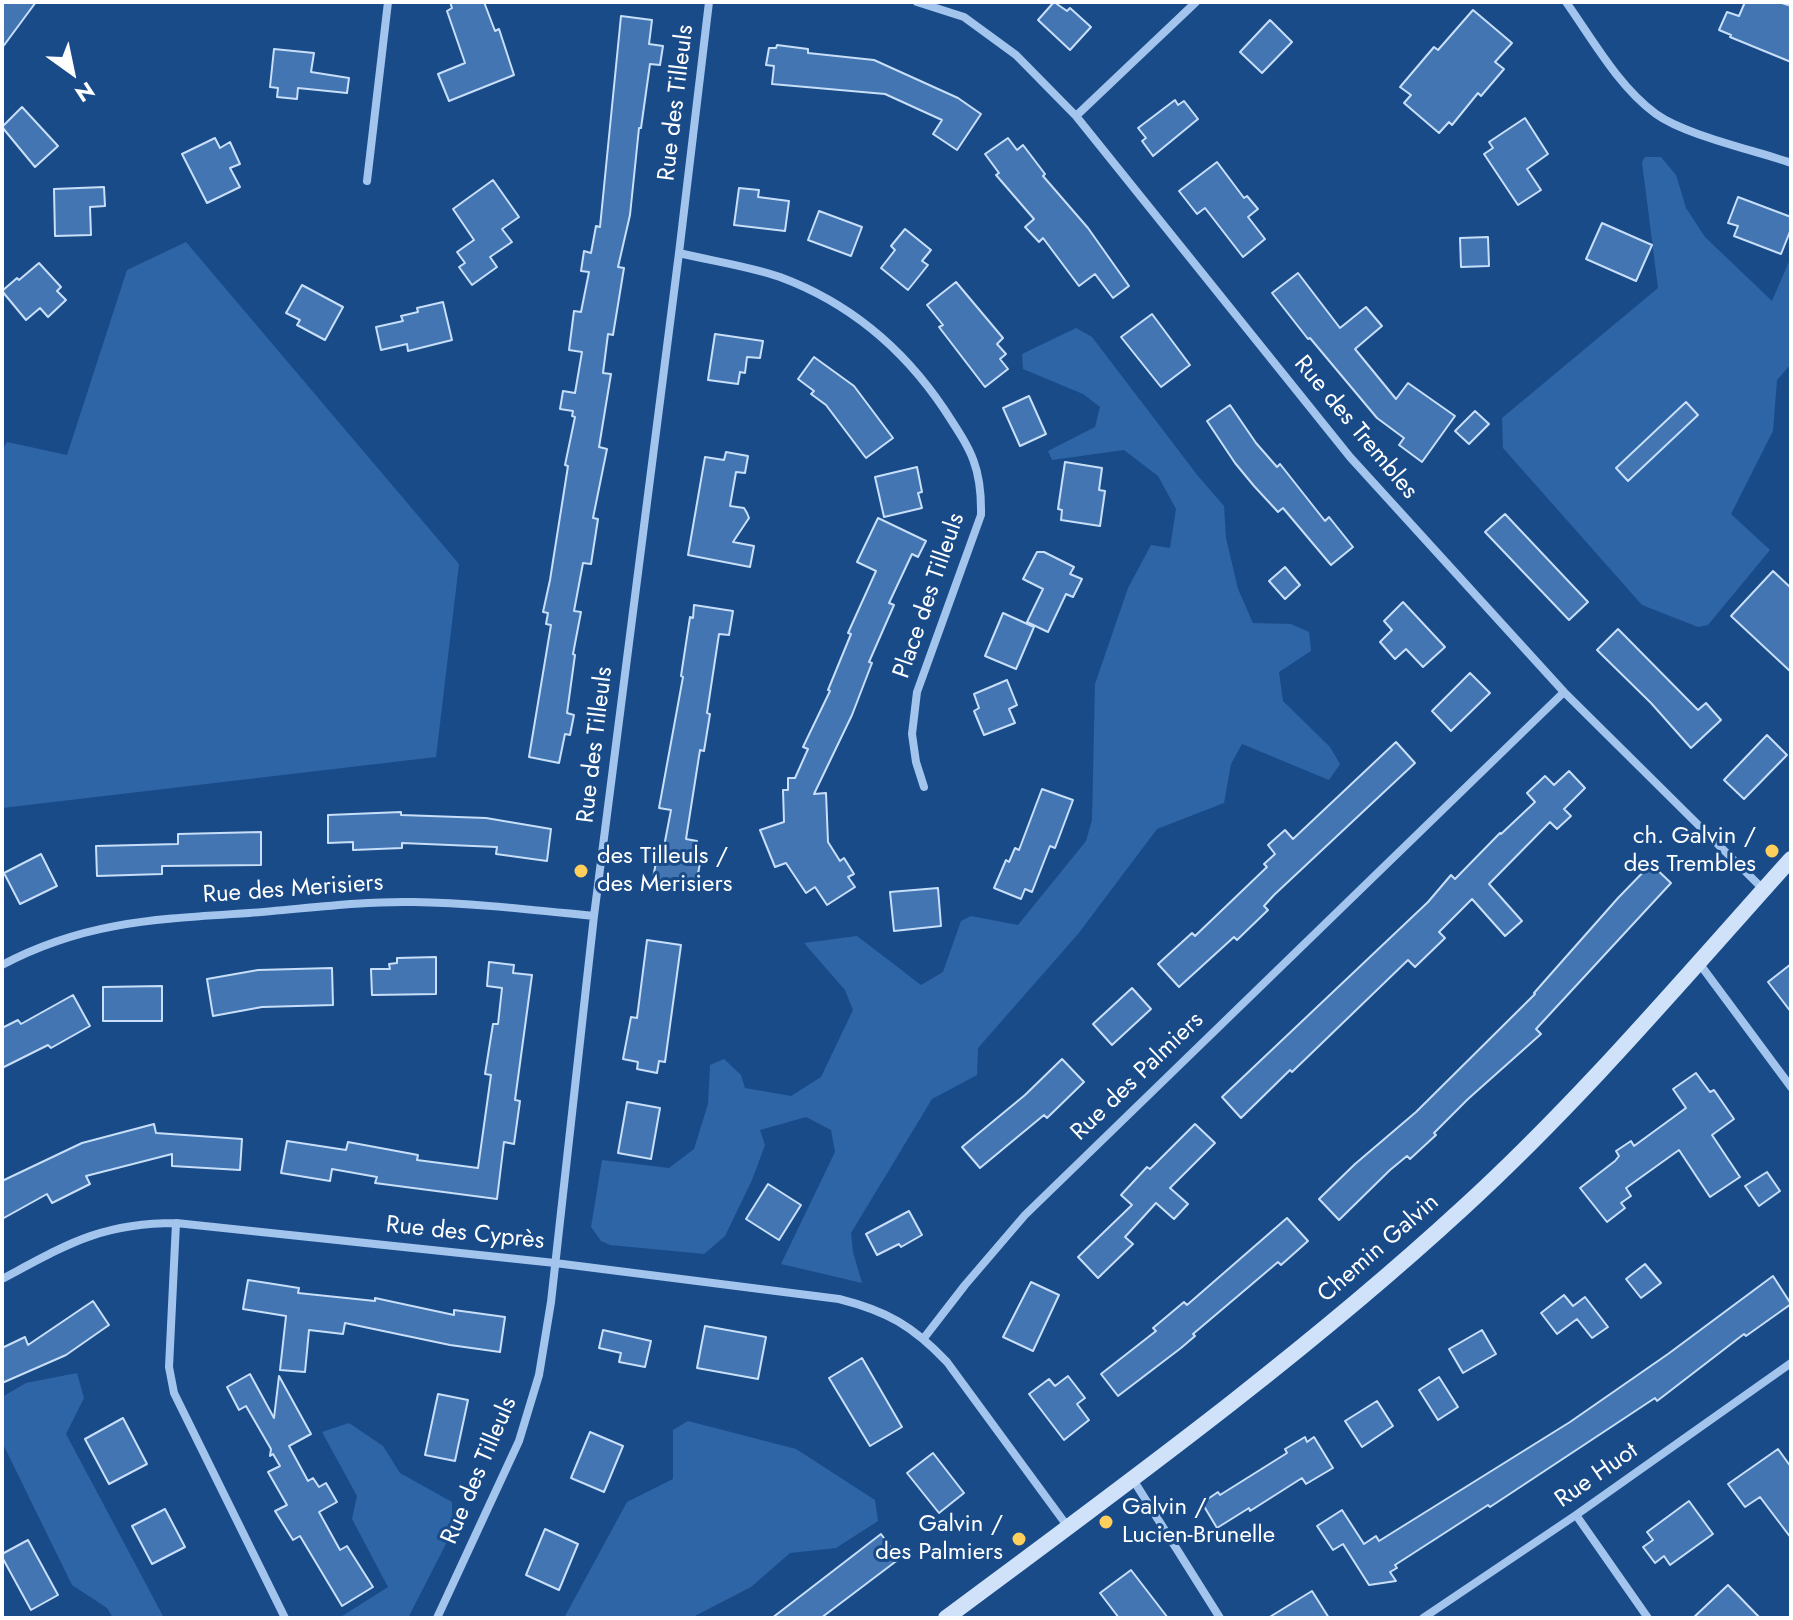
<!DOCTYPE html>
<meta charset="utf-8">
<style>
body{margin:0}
#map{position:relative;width:1793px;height:1620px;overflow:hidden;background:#1a4b89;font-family:Jost,sans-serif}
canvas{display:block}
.frame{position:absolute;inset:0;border:4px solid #fff;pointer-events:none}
.north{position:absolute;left:32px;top:32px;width:80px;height:80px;-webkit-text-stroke:6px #1a4b89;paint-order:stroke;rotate:147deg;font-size:22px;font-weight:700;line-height:32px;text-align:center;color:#fff}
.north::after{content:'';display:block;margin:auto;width:28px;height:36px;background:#fff;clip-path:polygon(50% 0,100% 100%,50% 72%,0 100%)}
</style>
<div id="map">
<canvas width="1793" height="1620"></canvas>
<div class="frame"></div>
<div class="north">N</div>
</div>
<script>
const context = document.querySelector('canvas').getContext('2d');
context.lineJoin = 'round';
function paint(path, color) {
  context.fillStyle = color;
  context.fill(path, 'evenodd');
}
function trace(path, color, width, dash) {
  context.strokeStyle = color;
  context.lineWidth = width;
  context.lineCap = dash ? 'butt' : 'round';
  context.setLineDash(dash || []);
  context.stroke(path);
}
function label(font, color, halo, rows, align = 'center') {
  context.font = font + ' Jost,sans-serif';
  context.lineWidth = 6;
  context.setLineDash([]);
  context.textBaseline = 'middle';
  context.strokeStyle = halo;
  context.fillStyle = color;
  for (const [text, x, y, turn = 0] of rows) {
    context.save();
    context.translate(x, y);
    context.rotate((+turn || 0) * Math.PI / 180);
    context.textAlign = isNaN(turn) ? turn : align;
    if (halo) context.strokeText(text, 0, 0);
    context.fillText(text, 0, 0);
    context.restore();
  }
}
paint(new Path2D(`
 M1645,157h16l15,18 10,33 19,29 67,64 19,-44v107l-14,16 -4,51 -42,83 39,36 -62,75 -10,2 -56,-22 -139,-157 -1,-30 156,-130 -16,-126z
 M186,242l273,322 -23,193 -434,51v-358l5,-8 60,13 60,-185z
 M1076,328l16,9 106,139 26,30 2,32 12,51 15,34 38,1 18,8 2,19 -32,21 4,29 47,46 10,17 -11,16 -87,-36 -11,20 -7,39 -67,26 -79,105 -100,114 -1,27 -45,24 -81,134 2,19 9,31 -81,-19 54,-112 -4,-22 -25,-13 -46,13 5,15 -13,35 -27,56 -21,18 -94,-9 -9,-4 -10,-14 11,-67 67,8 25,-19 14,-45 2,-39 14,-6 17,16 4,13 46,8 30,-19 32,-67 -8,-20 -41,-47 53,-7 64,49 22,-13 18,-51 10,-5 47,9 68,-84 6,-21 3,-136 33,-96 23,-43 19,3 6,-39 -18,-33 -34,-26 -72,10 -4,-9 47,-24 5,-20 -17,-13 -60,-25 -1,-15z
 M77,1373l7,25 -18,36 98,184h-51l-6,-10 -35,-23 -70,-143v-45l24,-14z
 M688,1421l108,28 79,51 3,21 -42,27 -46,5 -39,34 -60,31h-127l63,-116 46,-23v-49z
 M349,1423l34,23 17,27 52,29v30l-44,86h-69l49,-31 -36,-68 5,-23 -35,-64z`), '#2d65a7');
const building = new Path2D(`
 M2,2h34l-34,46z
 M450,2h34l11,29 4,-2 15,46 -65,26 -11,-27 27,-11 -18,-52 5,-3z
 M1054,2l13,9 3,-3 21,19 -21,23 -32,-30z
 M1745,2h34l12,4v56l-61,-25 1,-2 -12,-5 8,-18 12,4z
 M1473,10l39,33 -17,19 9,7 -23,27 -3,-3 -26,32 -3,-3 -10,11 -35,-30 7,-8 -11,-8 34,-40 4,3z
 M621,16l31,4 -3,24 14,2 -3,19 -10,-1 -9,64h-2l-9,87 -12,52 6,1 -11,67 -5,-1 -5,39 8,1 -12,73 8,2 -14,69 5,1 -7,45 -8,-1 -9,48 7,1 -8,42 2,1 -8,58 7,2 -4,20 -5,-1 -6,29 -30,-6 22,-132 -5,-1 2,-11 -5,-1 7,-32 18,-114 -3,-1 10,-48 -3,-1 1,-5 -13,-2 3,-18 12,2 7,-41 -13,-2 5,-39 7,1 8,-40 -8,-1 3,-20 7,2 5,-27 4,1z
 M1270,20l22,22 -30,31 -22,-21z
 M777,45l31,4v4l66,7 84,38 23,16 -24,36 -24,-16 9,-14 -57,-26 -113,-10 2,-18 -8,-1 3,-17h7z
 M274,49l40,4 -3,19 38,6 -2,15 -49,-5 -1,11 -20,-2 1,-9 -8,-1z
 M1175,100l3,5 6,-4 14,18 -45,37 -11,-15 4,-3 -8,-10z
 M22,107l36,39 -23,21 -33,-40z
 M1525,118l23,36 -21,15 14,21 -23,15 -34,-51 9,-6 -4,-6z
 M215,138l5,10 10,-6 10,22 -10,4 10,19 -33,16 -25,-49z
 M1008,138l9,12 6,-5 22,29 -2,2 45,52 41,58 -16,12 -18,-24 -16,12 -36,-48 -4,4 -14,-15 9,-8 -38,-44 3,-2 -14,-19z
 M1217,162l27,36 3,-2 11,13 -10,8 17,22 -22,18 -38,-49 -8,6 -18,-23z
 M493,180l26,37 -17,12 10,13 -22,15 7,10 -25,18 -13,-18 6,-4 -8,-11 17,-12 -21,-31z
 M104,187l1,19 -15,1 1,28 -36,1 -1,-47z
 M739,188l20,2 -1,7 31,4 -4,30 -51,-6z
 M1738,197l53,20v12l-10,25 -47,-18 4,-10 -10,-3z
 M819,211l43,16 -11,29 -43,-16z
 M1602,223l50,22 -16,36 -50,-22z
 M905,229l26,21 -9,11 6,4 -20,25 -27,-22 14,-18 -4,-4z
 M1488,237l1,29 -28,1 -1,-29z
 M39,263l22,24 -4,4 9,9 -18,17 -8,-9 -14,12 -24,-29 15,-13 2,2z
 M1298,273l42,55 26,-21 16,19 -27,23 41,50 12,-16 47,33 -33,46 -23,-17 5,-7 -27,-20 -67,-80 -2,1 -36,-46z
 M956,282l47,56 -6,6 9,10 -6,5 8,10 -23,18 -46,-60 4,-2 -16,-20z
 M302,285l41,22 -18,33 -28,-15 3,-5 -14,-7z
 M443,302l9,38 -44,11 -1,-7 -26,6 -5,-23 27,-6 -2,-5 17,-4 -1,-4z
 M1152,314l38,51 -29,22 -40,-50z
 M715,334l48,7 -3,17 -13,-1 -2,16 -5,-1 -2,12 -30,-4z
 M814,357l40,29 39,52 -27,20 -40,-53 -15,-11 3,-3 -16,-12z
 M1029,396l17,38 -26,12 -17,-38z
 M1686,402l12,13 -70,66 -12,-13z
 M1230,405l26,38 21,24 3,-3 45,57 4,-4 24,30 -22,18 -48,-57 -5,4 -24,-26 -19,-23 -28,-42z
 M1475,411l14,13 -20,20 -14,-13z
 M726,452l22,4 -3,17 -9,-1 -6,34 14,2 3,5 2,5 -16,24 21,4 -4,21 -62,-12 17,-98 19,3z
 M1065,462l37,6 -3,22 6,1 -5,35 -39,-6 1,-10 -4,-1z
 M917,467l5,25 -4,1 4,15 -38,9 -9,-40z
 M1505,514l83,88 -19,18 -84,-88z
 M878,518l48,23 -8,16 -6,-3 -23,49 5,2 -25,57 3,1 -20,52 -38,79 12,-1 2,49 12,19 4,-3 10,16 -6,3 7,10 -28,18 -12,-18 -9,6 -20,-30 -11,4 -15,-37 24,-8 -1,-32h5v-12h7l13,-29 -5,-2 27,-56 -2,-1 23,-56 -3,-1 28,-62 -19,-9z
 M1037,552h7l30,15 -4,7 12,5 -9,18 -7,-3 -18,38 -21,-10 16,-33 -20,-10z
 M1285,567l15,18 -15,14 -16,-18z
 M1773,571l18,17v84l-60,-56z
 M1403,602l42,45 -22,20 -17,-18 -11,10 -15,-17 12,-12 -8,-9z
 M694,605l39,6 -4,24 -10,-1 -12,79 3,1 -6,37 -4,-1 -14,89 11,2 -4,21 7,1 -4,22 -43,-7 4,-21h5l9,-47 -12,-2 24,-131 -2,-1 9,-59 3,1z
 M1003,613l31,14 -18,42 -31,-13z
 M1618,629l80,81 8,-7 15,17 -30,28 -40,-45 -54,-53z
 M1470,673l20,20 -39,38 -19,-20z
 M1007,680l10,25 -8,4 6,14 -31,12 -10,-24 5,-3 -5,-14z
 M1767,735l20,20 -43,44 -20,-19z
 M1396,742l19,21 -141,132 -10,11 4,4 -31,30 -3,-3 -55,50 -21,-23 34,-31 3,3 72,-69 -3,-3 11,-10 -7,-9 17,-15 8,9z
 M1569,771l16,17 -21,21 7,7 -14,13 -7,-7 -61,62 33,37 -17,15 -33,-37 -33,33 6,6 -30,29 -7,-7 -116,112 -2,-2 -49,48 -19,-21 206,-195 23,-27 4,4 45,-46 1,1 34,-32 -8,-9 18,-17 9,9z
 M1042,789l31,11 -18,48 -5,-2 -18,46 -7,-3 -4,10 -27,-11 12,-28 3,2 6,-14 4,2z
 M401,812v3l85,3 65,11 -4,32 -51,-7 1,-7 -95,-4v5l-49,2v-8l-25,1v-28z
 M261,832v33l-99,1v8l-65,2 -1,-30 82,-2v-10z
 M41,854l16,32 -37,18 -16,-31z
 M1651,864l20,19 -135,146 5,5 -73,65 -34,34 2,2 -26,24 -3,-3 -17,14 -51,50 -20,-21 36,-35 61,-52 119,-118 -1,-1 84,-95z
 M938,888l3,38 -47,5 -4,-39z
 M647,940l34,5 -16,117 -6,-1 -2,12 -20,-4 1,-7 -15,-3 8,-42 6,1z
 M436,957v37l-64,1 -1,-26h19l-1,-5 8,-1v-5z
 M489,962l25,3 -1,8 19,2 -17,125 5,1 -6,43 -10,-2 -7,57 -122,-16 2,-6 -45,-8 -2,12 -49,-8 6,-32 59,9 2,-8 70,13 -1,5 61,8 13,-93 -6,-1 8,-50h5l4,-36 -15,-2z
 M1791,964v48l-23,-30z
 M332,968l1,37 -71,2 -49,9 -6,-37 51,-9z
 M162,986v35h-59v-34z
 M1132,988l19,21 -39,36 -19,-21z
 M73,995l17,31 -39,22 -3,-3 -46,23v-40l16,-8 3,4z
 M1062,1059l22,23 -37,36 -3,-3 -64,53 -18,-21 63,-52z
 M1696,1073l14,19 4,-2 20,29 -22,16 28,42 -30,20 -31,-47 -53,38 5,8 -10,7 4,5 -18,14 -27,-34 35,-27 4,-5 -3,-5 15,-10 3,5 52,-38 -13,-19z
 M627,1102l33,6 -9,51 -33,-6z
 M154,1124l2,9 86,6 -2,31 -68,-4v-12l-86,22 4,8 -38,19 -5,-9 -45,25v-38l80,-38z
 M1195,1124l20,19 -45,45 18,16 -14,15 -18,-16 -31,34 8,7 -35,34 -20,-21 54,-52 -11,-10 26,-28 3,2z
 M1767,1172l13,19 -21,15 -14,-20z
 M768,1184l33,21 -22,35 -33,-21z
 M909,1211l13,24 -21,12 -2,-3 -22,11 -11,-21z
 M1287,1218l21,23 -27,24 -3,-3 -85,72 2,2 -14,12 -63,48 -17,-22 55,-43 -3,-3 31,-26 3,3z
 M1645,1264l16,19 -20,15 -15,-19z
 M1773,1276l18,28 -45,32 -2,-2 -87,67 -2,-3 -165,109 -2,-2 -93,60 2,3 -7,4 6,9 -27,4 -26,-41 -10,6 -16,-24 25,-16 22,34 12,-8 3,5 191,-119 98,-68z
 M248,1280l51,8 -1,5 77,8v-3l79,17v-5l51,7 -5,35 -50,-7 -105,-22 -2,11 -34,-4 -4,42 -25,-2 6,-54 -43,-7z
 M1031,1282l28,13 -26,56 -30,-14z
 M1564,1295l9,11 12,-9 23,30 -16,11 -15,-19 -20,15 -16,-21z
 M93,1301l16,24 -43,30 -64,28v-35l23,-11 3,8z
 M705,1326l61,11 -8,42 -61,-11z
 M603,1330l48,11 -6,26 -26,-5 2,-9 -22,-5z
 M1482,1330l14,24 -33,19 -14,-24z
 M862,1358l40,69 -32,19 -41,-68z
 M250,1374l24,44 5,-42 32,58 -22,12 19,35 5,-3 6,9 7,-4 11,19 -18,10 21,38 7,-4 26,41 -31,19 -42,-70 -7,4 -18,-29 12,-6 -19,-33 12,-6 -7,-12 -3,2 1,-7 -25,-43 -7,4 -12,-23z
 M1068,1376l17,22 -8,6 12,16 -25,20 -35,-46 20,-15 6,7z
 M1439,1377l19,30 -20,13 -19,-30z
 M438,1394l30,6 -13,61 -30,-6z
 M1377,1401l16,25 -31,21 -17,-26z
 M123,1418l24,46 -38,20 -24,-45z
 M590,1432l33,14 -19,46 -33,-14z
 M1305,1437l2,5 7,-5 19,31 -27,16 -4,-6 -52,33 -1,-3 -32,20 -15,-25 16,-11 2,3 67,-42 -2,-4z
 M1778,1449l13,18v71l-31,-41 -15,10 -17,-23z
 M933,1453l31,40 -25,20 -32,-40z
 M1689,1501l24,33 -43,31 -6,-9 -9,7 -12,-16 10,-7 -6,-8z
 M165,1509l20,38 -33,17 -20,-38z
 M545,1529l33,15 -19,46 -33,-15z
 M881,1534l18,25 -78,59h-49z
 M28,1540l30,55 -27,15 -29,-53v-3z
 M1131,1570l37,48h-49l-19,-25z
 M1728,1585l32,33h-67z
 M1312,1591l17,27h-61z`);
paint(building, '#4375b2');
trace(building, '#c8dff9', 2);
trace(new Path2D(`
 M917,2l47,15 52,38 60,61 274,341 214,235 199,197
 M1566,2c27,38 52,84 90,112 29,21 98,36 135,49
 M1076,116l120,-114
 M367,181l21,-179
 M679,253c33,8 69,13 101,24 70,26 123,71 164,132 26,40 38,56 37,106l-64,177 -5,42 4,28 8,25
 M1699,963l92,124
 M2,965c83,-44 156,-46 247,-52 54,-4 109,-12 164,-11 60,1 121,8 181,14
 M176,1223l-7,144 5,26 111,225
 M2,1279c64,-34 98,-56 174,-56l379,40 284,36c48,12 74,27 108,63l121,165
 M924,1338l41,-53 60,-70 539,-523
 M1132,1478l88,140
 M1576,1515l72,103
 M437,1618l82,-177 20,-66 12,-73 43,-386 85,-663 30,-251
 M1423,1618l153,-103 215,-152`), '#a3c5ed', 8);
trace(new Path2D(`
 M946,1618c176,-131 355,-261 517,-410 118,-108 221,-230 328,-349`), '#cfe2f9', 16);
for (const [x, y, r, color] of [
 [1772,851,8,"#ffcf5e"],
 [581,871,8,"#ffcf5e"],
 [1106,1522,8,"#ffcf5e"],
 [1019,1539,8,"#ffcf5e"]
]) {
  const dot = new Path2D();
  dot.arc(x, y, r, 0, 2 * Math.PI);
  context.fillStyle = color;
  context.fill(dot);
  trace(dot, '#1a4b89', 3);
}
label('24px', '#fff', '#1a4b89', [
 ["Rue des Tilleuls",677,103,-83],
 ["Rue des Trembles",1355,428,50],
 ["Place des Tilleuls",930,596,-71],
 ["Rue des Tilleuls",596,745,-83],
 ["Rue des Merisiers",293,890,-4],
 ["Rue des Palmiers",1138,1077,-44],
 ["Rue des Cyprès",465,1234,6],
 ["Chemin Galvin",1379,1249,-41],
 ["Rue des Tilleuls",480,1471,-67],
 ["Rue Huot",1597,1476,-35]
]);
label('24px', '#fff', '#1a4b89', [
 ["ch. Galvin /",1756,837],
 ["des Trembles",1756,865],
 ["des Tilleuls /",597,857,"left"],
 ["des Merisiers",597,885,"left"],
 ["Galvin /",1122,1508,"left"],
 ["Lucien-Brunelle",1122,1536,"left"],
 ["Galvin /",1003,1525],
 ["des Palmiers",1003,1553]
], 'right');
</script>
